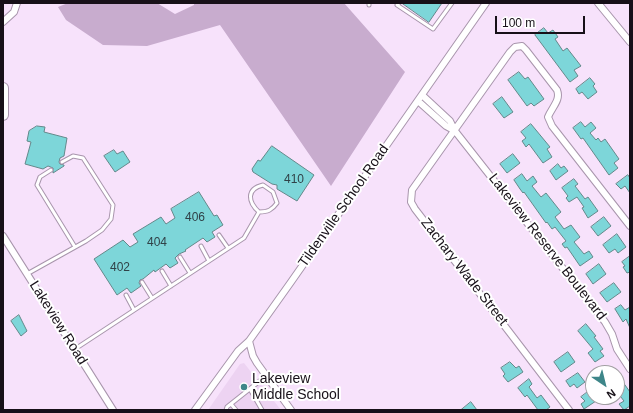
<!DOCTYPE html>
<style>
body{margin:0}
#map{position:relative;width:633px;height:413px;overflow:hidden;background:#f7e2fb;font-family:Helvetica,sans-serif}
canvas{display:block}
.frame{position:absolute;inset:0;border:4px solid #171018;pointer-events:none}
.north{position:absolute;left:585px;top:365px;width:40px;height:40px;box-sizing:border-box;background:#fff;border:1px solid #a29fa3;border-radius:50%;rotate:145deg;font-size:11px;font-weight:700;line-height:16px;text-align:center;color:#171018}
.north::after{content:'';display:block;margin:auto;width:14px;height:18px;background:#3e8689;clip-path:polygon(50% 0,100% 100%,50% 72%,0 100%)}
.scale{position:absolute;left:495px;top:16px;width:90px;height:18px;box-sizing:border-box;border:2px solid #171018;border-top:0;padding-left:5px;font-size:12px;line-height:14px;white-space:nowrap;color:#171018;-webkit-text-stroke:3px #fff;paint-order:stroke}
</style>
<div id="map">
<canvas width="633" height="413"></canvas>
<div class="frame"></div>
<div class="north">N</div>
<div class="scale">100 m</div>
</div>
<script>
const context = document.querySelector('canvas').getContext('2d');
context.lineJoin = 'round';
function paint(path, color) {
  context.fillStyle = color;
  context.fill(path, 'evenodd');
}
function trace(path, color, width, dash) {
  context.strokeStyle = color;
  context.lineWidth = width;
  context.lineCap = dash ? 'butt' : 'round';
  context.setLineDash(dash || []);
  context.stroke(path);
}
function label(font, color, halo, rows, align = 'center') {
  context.font = font + ' Helvetica,sans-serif';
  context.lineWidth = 4;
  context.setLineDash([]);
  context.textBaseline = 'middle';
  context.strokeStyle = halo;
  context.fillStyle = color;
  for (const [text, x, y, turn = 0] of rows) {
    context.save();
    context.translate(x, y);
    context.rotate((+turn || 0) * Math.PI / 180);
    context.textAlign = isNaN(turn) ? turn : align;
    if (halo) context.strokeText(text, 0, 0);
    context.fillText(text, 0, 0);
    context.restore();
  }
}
paint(new Path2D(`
 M244,363l37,47h-73l32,-46z`), '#edd3f2');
paint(new Path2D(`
 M68,3h89l18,11 19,-9v-2h150l61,69 -74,114 -111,-161 -73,21 -44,-1 -37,-25 -8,-13z`), '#c8acce');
const building = new Path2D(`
 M402,3h40l-13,19z
 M544,28l4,5 5,-3 5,7 -3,2 8,12 4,-3 14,18 -7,4 4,6 -8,6 -35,-47z
 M519,72l6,7 3,-2 16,22 -10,7 -3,-3 -4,3 -19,-26z
 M590,78l5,6 -2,2 4,6 -9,7 -6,-7 -3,2 -3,-5z
 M502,97l11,15 -9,6 -11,-14z
 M581,122l4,5 6,-5 5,6 -6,5 6,7 2,-2 3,4 4,-3 14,20 -5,4 4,5 -9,7 -26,-37 -2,1 -8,-11z
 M531,124l19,23 -3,2 5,8 -9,6 -14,-19 -3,3 -4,-6 4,-3 -5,-6z
 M37,126l8,1 -1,5 23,6 -3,18 -4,2 -1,4 1,2 4,1v1l-11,7v-5l-5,-2 -5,3 -18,-5 6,-22 -4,-1 2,-10z
 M272,146l42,29 -17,26 -20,-12v-4l-5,-1 -19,-12 -1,-3 6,-9 2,1z
 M114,150l3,4 6,-3 7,11 -15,10 -11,-16z
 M513,154l7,9 -13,10 -7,-9z
 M558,164l3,4 3,-2 4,5 -12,9 -6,-9z
 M522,174l5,7 6,-5 4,6 -5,4 9,11 5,-4 15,19 -6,5 9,12 7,-4 9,12 -6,5 10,12 5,-3 4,6 -13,9 -13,-19 -2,1 -3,-4 4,-3 -11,-14 -3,2 -5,-7 -1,1 -22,-31 -1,1 -3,-4 -6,-9z
 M628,175l2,3v15l-5,-7 -4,3 -5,-5z
 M574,179l4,5 -3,2 10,13 3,-2 10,14 -10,7 -6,-10 2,-1 -7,-10 -8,5 -3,-4 2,-2 -6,-8z
 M199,192l15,24 3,-1 6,10 -11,7 3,5 -8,5 -4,-4 -18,12 1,1 -7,3 -4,4 3,5 -8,5 -4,-4 -11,8 -1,-2 -11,9 -3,1 -1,3 2,3 -10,7 -4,-5 -10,7 -23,-36 29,-19 7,7 8,-5 -5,-8 28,-17 5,7 9,-6 -4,-9z
 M604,217l7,9 -13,10 -7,-9z
 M617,234l9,13 -8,6 -3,-4 -6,4 -6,-8z
 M630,256v16l-3,1 -4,-6 2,-1 -3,-4z
 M599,264l7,10 -13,10 -7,-10z
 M614,283l7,9 -14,10 -7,-9z
 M621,305l4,5 5,-3v21l-4,-9 -3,3 -8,-13z
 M19,315l8,16 -6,5 -10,-15z
 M586,324l10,12 -2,1 9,12 -3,2 4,5 -9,6 -7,-9 5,-4 -15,-18z
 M568,352l7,10 -14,10 -7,-10z
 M510,362l6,6 3,-2 4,6 -15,10 -5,-6 2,-2 -4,-6z
 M605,367l3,4 4,-4 4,6h-19z
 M578,373l7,9 -8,6 -3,-4 -4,3 -4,-6z
 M620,378l10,14v14l-6,4 -5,-6 5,-3 -7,-9v-12z
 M529,379l3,5 -3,3 8,11 4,-3 9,12 -4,3h-8l-11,-15 -2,2 -7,-9z
 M589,391l7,10 -12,8 -3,-5 4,-3 -4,-4z
 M471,402l6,8h-16z`);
paint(building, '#7dd6d9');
trace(building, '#64888a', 1);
const lane = new Path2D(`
 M369,3v2
 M399,3l-2,2 36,24 19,-26
 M51,170l-11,7 -3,8 38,62
 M219,235l9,13
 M201,246l8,15
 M180,257l10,16
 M162,271l9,15
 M27,274l59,-33 16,-11 9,-11 2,-14 -30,-47 -10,-2 -11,6
 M142,282l10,16
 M126,295l8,15
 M75,349l169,-111 15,-26c9,0 13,-2 18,-9l-4,-11 -10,-7c-17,4 -15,17 -4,27
 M250,389l12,21
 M231,404l5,6
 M226,410l1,-3 39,-31`);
const street = new Path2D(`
 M598,3l32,39
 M3,22l11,-10 3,-9
 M422,95l28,26 5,10 150,191 7,12 5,15 13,20
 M418,101l28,25 9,5
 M3,236l110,174
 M249,341l4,15 4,7 34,47
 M195,410l43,-59 11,-10 42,-59 195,-279
 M569,410l-154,-201 -4,-7 1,-12 98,-138 5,-5 7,-1 4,4 31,40c4,10 -5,17 -9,27l4,9 78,100`);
const primary = new Path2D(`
 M3,88v27`);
trace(lane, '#a895ac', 5);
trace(street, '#a895ac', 8);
trace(primary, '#a895ac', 12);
trace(lane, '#fff', 3);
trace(street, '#fff', 6);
trace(primary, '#fff', 10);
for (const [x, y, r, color] of [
 [244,387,4,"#3e8689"]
]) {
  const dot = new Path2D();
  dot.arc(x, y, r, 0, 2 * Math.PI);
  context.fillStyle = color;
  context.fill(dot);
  trace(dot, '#fff', 1.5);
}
label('12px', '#304248', null, [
 ["410",294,180],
 ["406",195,218],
 ["404",157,243],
 ["402",120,268]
]);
label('14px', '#171018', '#fff', [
 ["Tildenville School Road",344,206,-55],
 ["Lakeview Reserve Boulevard",547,247,52],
 ["Zachary Wade Street",464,272,52],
 ["Lakeview Road",58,323,58]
]);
label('14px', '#171018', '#fff', [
 ["Lakeview",252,379],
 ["Middle School",252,395]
], 'left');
</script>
